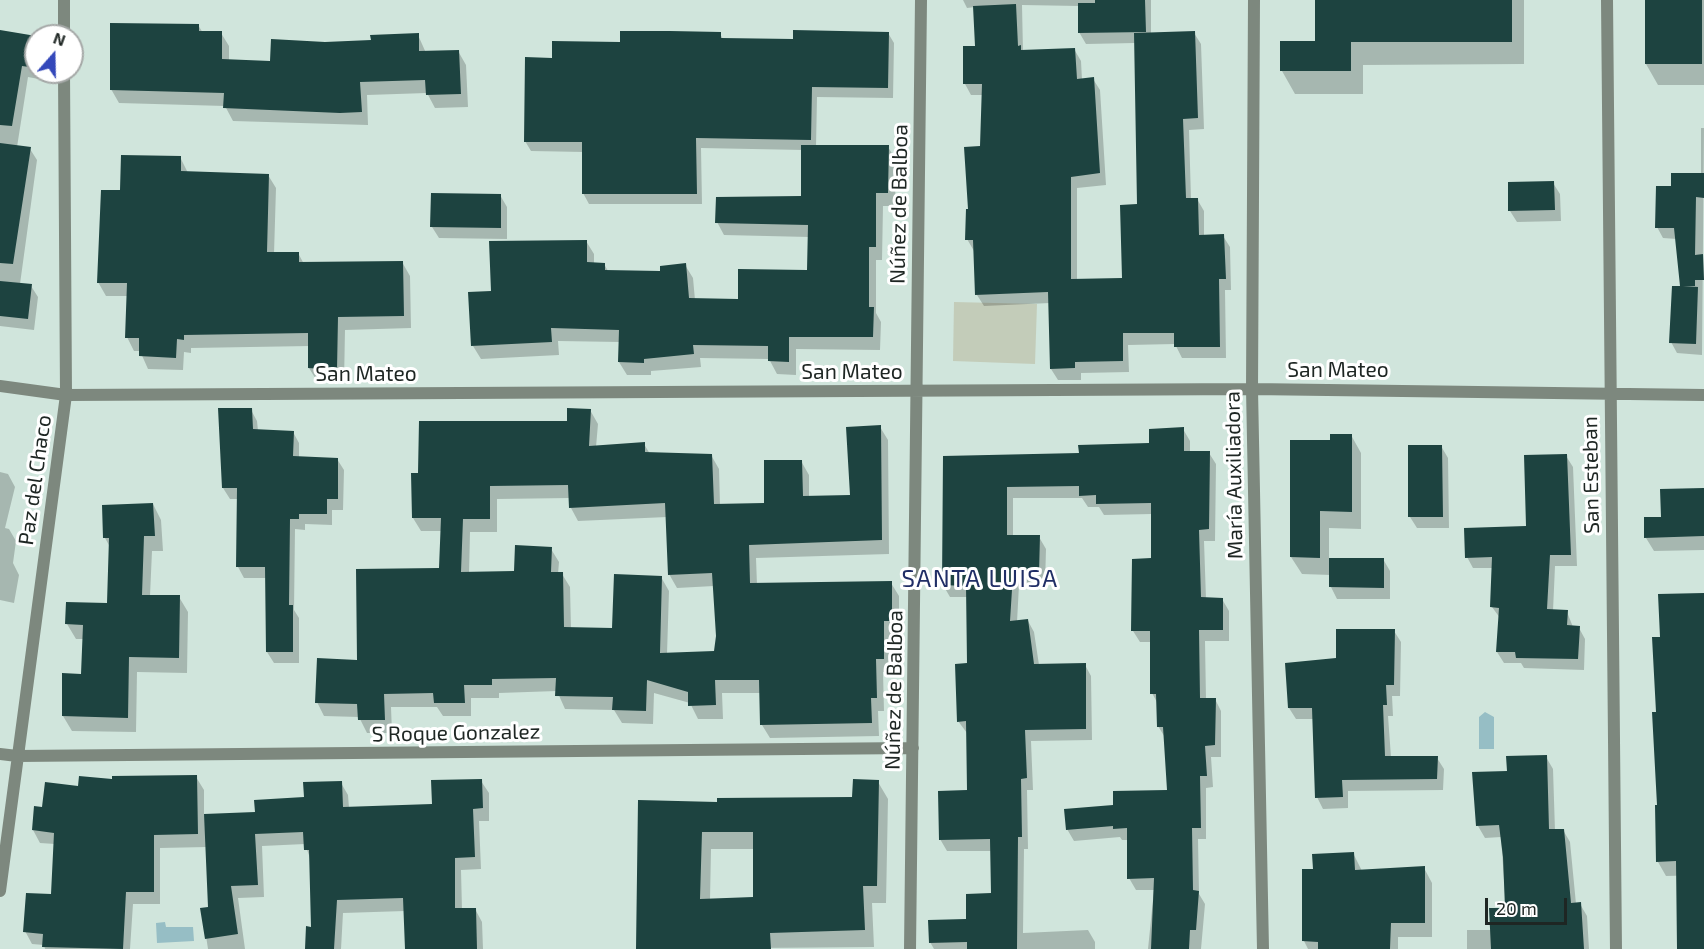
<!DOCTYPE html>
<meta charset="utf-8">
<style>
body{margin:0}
#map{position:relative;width:1704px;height:949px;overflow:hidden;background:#d0e5dc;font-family:"Exo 2",sans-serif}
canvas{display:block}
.north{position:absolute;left:24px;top:24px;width:60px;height:60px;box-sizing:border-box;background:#fff;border:2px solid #a5a8a7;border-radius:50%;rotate:20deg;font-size:16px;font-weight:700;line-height:24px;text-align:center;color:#1e2623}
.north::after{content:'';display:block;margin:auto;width:21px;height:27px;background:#3448ba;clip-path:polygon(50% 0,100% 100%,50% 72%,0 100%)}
.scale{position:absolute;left:1485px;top:898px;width:82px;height:27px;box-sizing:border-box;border:3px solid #1e2623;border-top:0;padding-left:8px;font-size:18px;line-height:21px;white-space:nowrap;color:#1e2623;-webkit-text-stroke:4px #fff;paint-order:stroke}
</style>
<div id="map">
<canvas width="1704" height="949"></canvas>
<div class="north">N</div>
<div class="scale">20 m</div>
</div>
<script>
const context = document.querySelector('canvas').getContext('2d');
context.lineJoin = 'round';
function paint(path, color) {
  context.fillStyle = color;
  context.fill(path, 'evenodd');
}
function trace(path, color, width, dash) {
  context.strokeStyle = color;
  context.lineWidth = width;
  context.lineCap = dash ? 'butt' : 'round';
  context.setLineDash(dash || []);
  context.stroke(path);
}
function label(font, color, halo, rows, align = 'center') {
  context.font = font + ' "Exo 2",sans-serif';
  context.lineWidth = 6;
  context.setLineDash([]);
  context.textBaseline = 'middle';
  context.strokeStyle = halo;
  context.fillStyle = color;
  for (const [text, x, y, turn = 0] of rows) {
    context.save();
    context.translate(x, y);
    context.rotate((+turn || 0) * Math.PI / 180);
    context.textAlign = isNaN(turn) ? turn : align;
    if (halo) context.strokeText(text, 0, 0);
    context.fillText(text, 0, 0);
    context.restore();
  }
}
paint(new Path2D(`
 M954,302l83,2 -2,60 -82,-3z`), '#c3ccb9');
paint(new Path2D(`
 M1485,712l9,5v32h-15v-32z
 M165,922l1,5h27l1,14 -37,2 -1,-20z`), '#96bec5');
paint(new Path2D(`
 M963,0h188v34l43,-1 7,11 3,85 -15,1 2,69h6l7,12v25h19l7,11 1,43h-6l1,68h-44l-7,-14 -47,1 1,27 -48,1v7h-23l-7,-11 -1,-66 -66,3 -7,-11 -3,-44 -7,-12 14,-91 2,-53h-12l-6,-11 12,-36 -2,-41 -8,1zM1022,5l57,1v26l7,12 49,-1 4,162 -16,74 -46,1v-92l29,-3 -6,-95 -7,-11 -11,1 -1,-19 -7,-12 -51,3z
 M1316,0h208v64l-161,1v29h-68l-13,-23v-29h35z
 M1646,0h58v85h-46l-12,-21z
 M198,25l5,8h18l8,13v14l43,2 53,-18 47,-2 46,-7 8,18 32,-2 8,14 2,42 -33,1 -8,-15 -60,2 1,30 -135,-4 -8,-15 -106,-3 -8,-14z
 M0,32l36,6v34h9l-1,8 -16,-3 -11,70 13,2 7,11 -17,124 11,2 7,11 -4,33 -34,-4z
 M888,33l6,10 -1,55 -76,-1 -1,50h72l8,13 -1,46h-12l-1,54h-6v53l5,9 -1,28 -84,-1v26l-19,-1 -8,-15 -69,-1 1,9 -50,4v4h-24l-8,-13 1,-20 -62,-1 1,14 -78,4 -8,-13 20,-54 93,-51 8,13v10h10l4,7 54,2 23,-8 8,13 2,22 44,1 70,-30v-34l-85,-2 -7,-13 85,-24 1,-48 -102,-2 1,56h-113l-6,-11 1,-41 -53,-1 -6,-10 29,-82 68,-16 98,-9 3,5 71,2z
 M1701,128h3l-2,227 -25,-2 -6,-11 10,-54 -4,-49 -14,-1 -6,-11 15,-39 29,-13z
 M180,157l8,16 80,2 8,13 -2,66 24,-1 6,11 98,-2 8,14 1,52 -66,2 -1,52 -27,-1 -8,-13 1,-22 -119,2v5l-7,-1 -1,18 -35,-1 -8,-18h-6l-7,-14 1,-41h-22l-8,-14 24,-90z
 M1553,183l7,11 1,27 -44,1 -7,-11z
 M500,195l7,12v32l-68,-1 -7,-11z
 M219,410h32l6,11 1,10 35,1 6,11v15l38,1 7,11 -1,40h-11v15l-27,-1v6l-10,-1 -1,81 5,8v45h-25l-7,-11v-74h-23l-6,-11v-68h-8l-7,-11z
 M590,410l8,14 -2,23 48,-3 6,10 61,1 8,14 1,36h45l36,-44 8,14v23l43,-2 28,-69 8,13 1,114 -133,4 1,27 134,-2 8,13v38h-9l1,38h-8l1,39h-6l1,25 -109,2 -8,-13 -1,-32h-39l1,26h-25l-8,-16 -36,-10 -1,31 -31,-1 -8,-13 -49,-1 -8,-18 -58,2v5h-28v18h-28l-6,-9h-46l1,26h-25l-8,-16 -35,-1 -7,-14 41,-41 82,-91 2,-39h-21l-8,-13 6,-43 149,-53zM570,498l1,10 7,13 89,-4 2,57 8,14 37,-2 4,50 -2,17 -49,1 2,-63 -8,-14 -47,53 -43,-1 -1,-42 -8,-13h-4l1,-12 -8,-13 -35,23 -47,2 1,-42h27v-33z
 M1183,429l7,12v11l19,1 7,11 -1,77h-11l2,58h16l7,12v30h-24l1,59 9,-1 6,12v46h-10l2,30 -7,1v51h-8l1,55 6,10 -4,45h-53l6,-59h-18l-7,-12 -1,-38h-6l-2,-3 -46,4 -7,-12 48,-23 53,-15 -2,-52 -8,-13v-22l-6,-11 -1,-51h-11l-7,-11 19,-71v-46l-48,1 -5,-8h-11l-6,-9h-69v38l26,1 7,12 -1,36h-26l-2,37 11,-1 6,11 5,33h46l6,11 1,64 -61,1 2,49h-6l1,59h-4l-1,84 65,-3 7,12v7h-161l-4,-7 37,-21 25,-26v-44h-45l-7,-12 28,-47 -1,-59 -9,-12 10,-57v-67h-18l-7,-12 2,-127 135,-3 71,-10z
 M1351,435l10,18v76l-32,-1v31h54l7,12v28h-53l-6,-12v-12l-29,-1 -11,-17z
 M1441,446l7,12 1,70h-32l-7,-11z
 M1566,456l7,11 4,99h-22l-2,45 14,1 6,15 6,1 6,11 -1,31 -60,-2 -3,-5h-17l-7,-11 3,-34 -8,-11 1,-39h-20l-6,-11 60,-29z
 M0,472l8,2 7,13 -10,41 4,1 7,12 -3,22 6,12 -5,28 -14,-3z
 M1704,490v60l-50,1 -8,-13 17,-20z
 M153,504l8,16 2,31h-11l-2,45 29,1 9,15 -1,61 -50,-1 -1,60 -64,-1 -9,-15 20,-41 1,-36h-8l-9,-15 41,-20 2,-57 -5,-9z
 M1704,594v281l-38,1 -8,-14 -1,-148 4,-76z
 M1394,631l7,11 -1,54h-8l1,20h-5l3,41 46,1 7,11 -1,21 -95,1v17l-25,1 -6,-12 -3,-78h-18l-7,-11 -2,-44 51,-4z
 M1546,757l7,12 2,62 8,-1 7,12 6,62h4l7,12 2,33h-122v-19h24l15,-21 -5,-72 -16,1 -7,-12 30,-53z
 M196,777l8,13v26l52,-3 50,-14 35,-16 7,12 1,13 84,-3 48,-24 8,12v28h-10l2,48 -20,1 1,40 13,-1 7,13 1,27h-76l-2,-38 -62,2 -2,36h-34l5,-21 -2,-70 -5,-14 -43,2 2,51 -26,1 7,51h-37l-6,-39 8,-1 -3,-62 -47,1v56h-27l-3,45h-85l-1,-4 -12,-1 -7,-13 28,-35 2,-52 -15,-1 -7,-13 11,-21 36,-21 34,-7z
 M878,782l10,17 -2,104h-14l2,44 -237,2 3,-147 78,2 136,-5zM711,849h44v49l-45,2z
 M1353,853l9,18 62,-3 8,15v54h-34v12h-90l-4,-8 11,-71z`), '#0003');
paint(new Path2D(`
 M1095,0h50l1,32 -68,1v-30h17z
 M1315,0h197v42h-161v29h-71v-30h35z
 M1645,0h57v64h-57z
 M1016,4l2,42 3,-1v5l54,-2 2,31 17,-2 6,96 -29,4v102l51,-1 -2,-73 17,-1 -3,-171 61,-2 3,87 -15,1 3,79h12l1,37 25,-1 2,45h-7l1,68h-46v-14h-51v28l-48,1v6l-25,1 -2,-77 -73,3 -2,-55h-8l1,-31h2l-4,-62 16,-1 2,-62h-19v-38h12l-2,-40z
 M110,23l89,1v7h23v28l48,2 1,-22 54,3 46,-2 -1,-5 49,-2v18l40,-1 2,44 -35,1 -1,-15 -65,2 2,30 -22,1 -117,-5 1,-15 -114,-3z
 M0,30l36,6v32l-14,-2 -10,60 -12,-1z
 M793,30l96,2 -1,56 -76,-1 -1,53 -115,-2 1,56h-115v-52h-58l1,-85 27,1v-17l68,1v-11h50l51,1v6l72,1z
 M0,143l31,4 -18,117 -13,-1z
 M801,145h88l-1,48h-12v54h-7v60h5l-1,30h-84v25l-21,-1v-15l-75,-1 1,9 -50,5v4l-26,-1 1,-32 -68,-2 1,14 -81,4 -3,-54 23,-1 -2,-50 98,-1v22l18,1v7l55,1v-5l26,-3 3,35 49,1v-30l69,1 1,-45 -93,-2 1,-26 85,-1z
 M121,155l60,1v15l88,3 -2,78h32v10l104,-1 1,55 -66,1 -1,53 -29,-2v-35l-124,2v5l-7,-1 -1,19 -37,-2v-18h-14l2,-55h-30l4,-93h19z
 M1671,173h33v25l-8,-1 -1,58 8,-1 1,26h-9v6h-12l15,1 -2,57 -27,-1 3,-57h8l-6,-58h-19l1,-42h15z
 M1554,181l1,29 -47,1v-29z
 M431,193l70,1v34l-71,-1z
 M0,281l32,3 -4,35 -28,-3z
 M218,408h34l1,21 41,2 -1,25 45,2v41h-11v15h-28v5h-9l-1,86h4v47h-27l-1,-85h-29l1,-79h-15z
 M567,408l24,1 -2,37 56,-4v10l67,2 2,50 50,-1v-43h38l1,36 47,-1 -4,-68 35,-2 1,115 -133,5 1,38 142,-2v40h-8v38h-8l1,39h-6l1,25 -112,2 -1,-45h-44l1,25 -28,1v-14l-41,-12 -1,31 -34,-1 1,-13 -58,-1 1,-18 -64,1v6h-28l1,18h-31l-1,-10 -49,1 1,26h-27l-1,-16 -42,-1 2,-45 40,2 -1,-91 83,-1 2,-50h-29l-1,-45h7l1,-52h148zM568,485l1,23 96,-5 3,72 44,-2 4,63 -2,15 -54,2 2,-77 -48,-2 -2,54 -48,-1 -1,-55h-12l1,-25 -37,-2 -1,26 -53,1 2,-53h27v-33z
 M1184,427v24h26l-1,78 -10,1 2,67 22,1v32h-24l1,68h16l-1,47 -10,1 2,30h-7l1,52h-9l1,62 6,1 -3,39h-6l-1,19h-38l3,-71 -27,1v-51l-14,1v-3l-47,4 -2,-21 49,-4v-14l54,-1 -4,-63h-6l-1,-33h-6v-63h-19l1,-72 19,-1v-55l-55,1v-9l-17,1v-10l-72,1v48h33l-1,39h-26l-3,47 18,-2 6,45 52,-1v66l-61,1 2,48 -6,1 1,58h-4l-1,112h-50v-7l-38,1 -1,-23 38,-1v-25l25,-1 -1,-54 -51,1 -1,-49 29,-1 -1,-69 -9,1 -2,-58 12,-1 -1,-77 -24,-1 1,-129 136,-3 -1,-8 71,-2v-14z
 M1330,434h22v78l-32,-1v47l-30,-1v-117h40z
 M1408,445h34l1,72h-35z
 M1567,454l4,101h-21l-3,54 21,1 -1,15 13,1 -2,33 -62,-1 -1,-6h-19l3,-44 -9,-1 2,-50 -27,1 -1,-30 62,-2 -2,-71z
 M1704,488v48l-60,2v-21h17l-1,-28z
 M153,503l2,33h-11l-2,59h38l-1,63 -50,-1 -1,61 -66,-2v-43l19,1 2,-49 -18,-1 1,-22 41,1 2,-65h-6l-1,-33z
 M1329,558h55v30l-55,-1z
 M1704,593v356h-27l-1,-88 -20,1 -1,-57h2l-5,-93h4l-4,-75h8l-2,-43z
 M1336,629h59l-1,56h-8l1,20h-4l2,51h53l-1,23 -95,1 1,17 -28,1 -3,-90h-24l-3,-45 51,-5z
 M1547,755l2,74h15l7,74 10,-1 3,47h-93l-2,-41h16l-2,-51 -4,-32 -23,1 -4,-54 35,-1 -1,-15z
 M197,775l1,59 -44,1v57h-28l-3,57 -81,-2 1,-13 -20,-2 3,-39 25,1 3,-61 -22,-3 2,-24 8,1 3,-25 33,4 1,-10 33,3v-3z
 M482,779l1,29 -10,1 2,48 -20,1v50h21l1,41h-72l-2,-51 -66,2 -3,49h-29l1,-23 5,1 -2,-77h-5l-1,-18 -48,2 3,51 -27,1 7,48 -33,5 -5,-31 8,-1 -4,-93 51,-2 -1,-12 50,-3 -1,-15 39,-1 1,26 89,-3 -1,-24z
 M853,779l26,1 -2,106h-14l2,44 -95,3 1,16h-135l2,-149 79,2v-4l135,-1zM702,832h51v65l-53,2z
 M1354,852l1,18 70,-4v57h-34l-1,26h-72v-7l-16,-1v-72h11l-1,-15z`), '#1d4340');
trace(new Path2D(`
 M64,0v36
 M1254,0l-2,389 11,560
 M1607,0l9,949
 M0,386l66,9 1186,-6 452,6
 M0,754l17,2 896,-8
 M0,891l66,-496 -2,-323
 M910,949l11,-949`), '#7d887e', 12);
label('21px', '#1e2623', '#fff', [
 ["Núñez de Balboa",899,204,-89],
 ["San Mateo",1338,370],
 ["San Mateo",852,372],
 ["San Mateo",366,374],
 ["María Auxiliadora",1234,475,-91],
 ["San Esteban",1591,475,-91],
 ["Paz del Chaco",35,480,-82],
 ["Núñez de Balboa",894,690,-89],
 ["S Roque Gonzalez",456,733,-1]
]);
context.letterSpacing = '1.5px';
label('24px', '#202e66', '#fff', [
 ["SANTA LUISA",980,579]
]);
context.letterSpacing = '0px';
</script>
